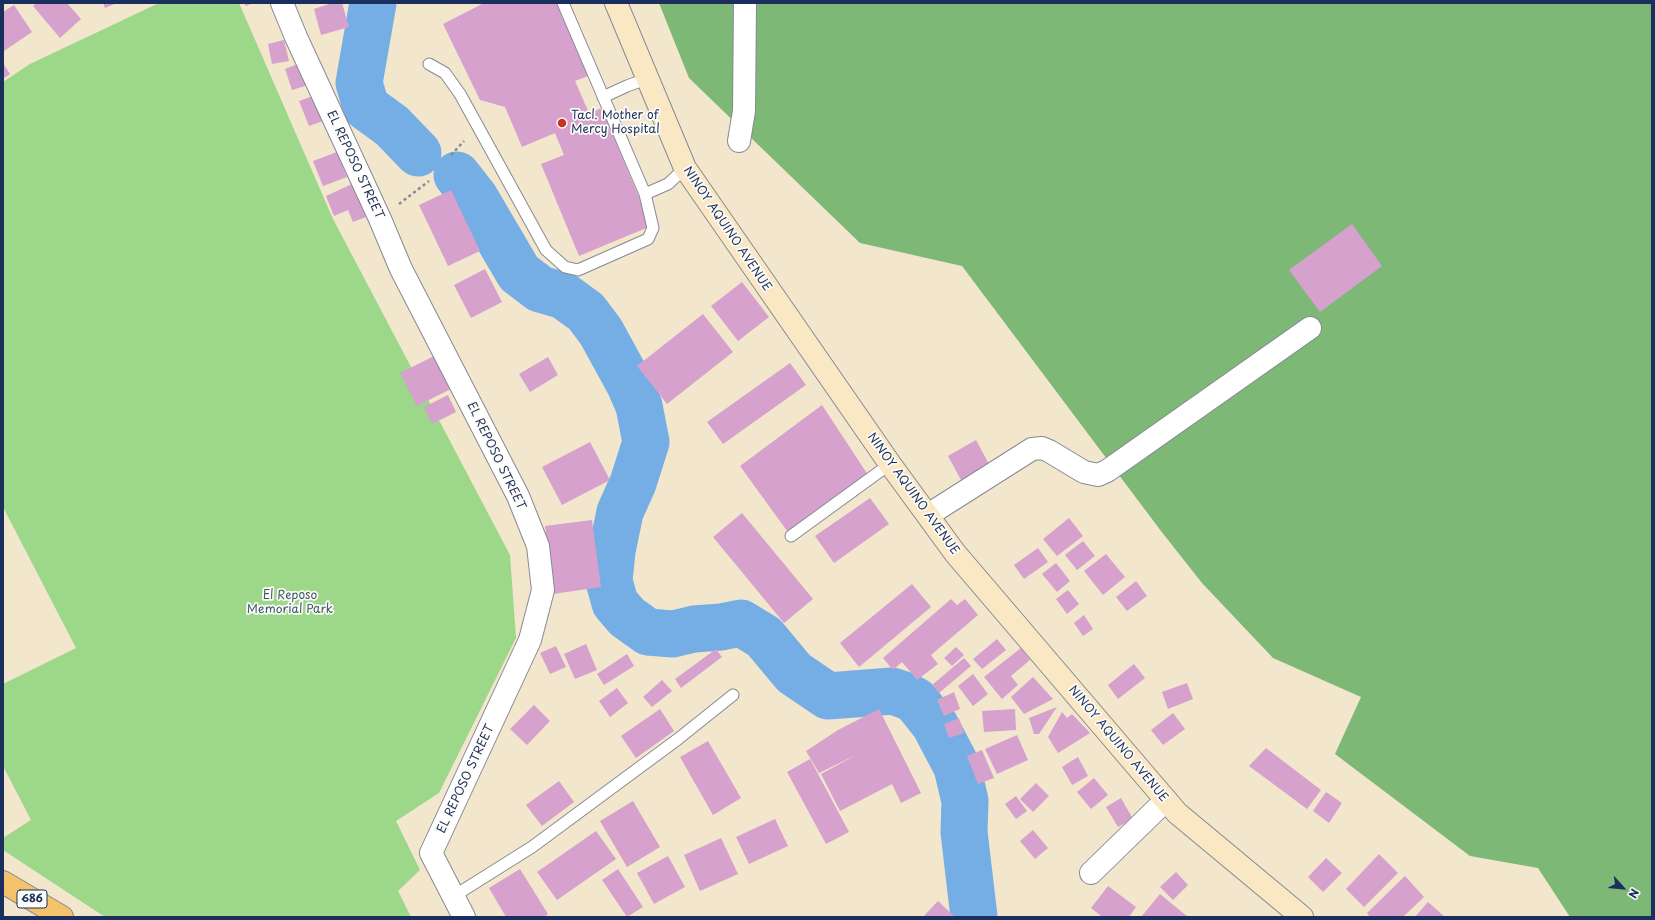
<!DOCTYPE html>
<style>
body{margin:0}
#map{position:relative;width:1655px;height:920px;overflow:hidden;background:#f2e6cc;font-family:"Playpen Sans",sans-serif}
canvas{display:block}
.frame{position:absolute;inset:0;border:4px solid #1b2f5e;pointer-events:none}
.north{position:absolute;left:1603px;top:868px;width:40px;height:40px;-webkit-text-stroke:3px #fdfcf7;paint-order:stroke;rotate:117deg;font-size:11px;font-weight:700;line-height:16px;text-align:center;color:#1b2f5e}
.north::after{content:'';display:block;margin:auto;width:14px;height:18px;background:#1b2f5e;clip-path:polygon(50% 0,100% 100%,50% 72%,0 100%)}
</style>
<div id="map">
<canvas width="1655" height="920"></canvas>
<div class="frame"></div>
<div class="north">N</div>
</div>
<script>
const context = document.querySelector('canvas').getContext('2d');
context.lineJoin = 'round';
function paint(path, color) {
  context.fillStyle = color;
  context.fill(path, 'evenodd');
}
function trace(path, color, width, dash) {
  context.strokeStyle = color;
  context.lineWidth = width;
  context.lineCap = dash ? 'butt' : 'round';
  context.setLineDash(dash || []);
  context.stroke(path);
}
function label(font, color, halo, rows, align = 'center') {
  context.font = font + ' "Playpen Sans",sans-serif';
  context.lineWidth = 3.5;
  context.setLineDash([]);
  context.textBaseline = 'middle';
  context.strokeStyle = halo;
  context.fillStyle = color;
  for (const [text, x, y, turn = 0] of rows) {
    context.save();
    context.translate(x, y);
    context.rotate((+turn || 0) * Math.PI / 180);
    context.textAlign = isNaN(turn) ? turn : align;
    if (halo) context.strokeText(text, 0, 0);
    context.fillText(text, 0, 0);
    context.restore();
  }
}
paint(new Path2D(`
 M159,3h80l94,216 177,336 6,83 -77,155 -43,28 24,49 -22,21 13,26h-306l-102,-67v-12l28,-18 -28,-54v-82l73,-36 -73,-141v-425l27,-18z`), '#9cd78a');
paint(new Path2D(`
 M659,3h993v914h-82l-32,-49 -68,-12 -135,-102 26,-57 -88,-39 -71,-75 -41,-52 -199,-265 -102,-23 -171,-165z`), '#7db876');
trace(new Path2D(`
 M373,3l-14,80 7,24 26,19 26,27
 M457,175l18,23 44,75 21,16 24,7 22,16 15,20 29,53 9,21 7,36 -13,41 -13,29 -8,39 -3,30 6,22 12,14 21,15 25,2 21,-5 27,-2 20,-4 23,14 30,36 34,23 64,-5 15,5 9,5 19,24 22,42 8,34 -1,31 10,85`), '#75aee5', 47);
paint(new Path2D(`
 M36,3h31l14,16 -21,19 -27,-32z
 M103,3h14l-12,5z
 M244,3h9l-7,3z
 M332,3h10l7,24 -28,8 -7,-26z
 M484,3h72l3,3 29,70 -13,5 14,32 16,-6 15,37 -3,1 34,81 -72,30 -38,-92 23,-9 -9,-22 -33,14 -17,-40 -25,-7 -37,-76z
 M14,5l18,27 -28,19 -1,-39z
 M284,40l5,21 -17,3 -4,-20z
 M3,63l7,11 -7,5z
 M300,63l8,22 -16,5 -7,-21z
 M313,96l10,25 -14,5 -10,-25z
 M337,152l10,25 -24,9 -10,-25z
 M352,184l14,33 -13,5 -5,-12 -14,6 -8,-20z
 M451,190l29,61 -32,15 -29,-61z
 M1352,224l30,42 -62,46 -31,-42z
 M485,269l17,33 -31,16 -17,-33z
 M742,282l27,35 -31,24 -27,-35z
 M703,314l30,38 -66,52 -30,-38z
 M436,355l17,33 -36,18 -17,-33z
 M548,357l10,18 -28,17 -11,-18z
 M790,363l16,22 -83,59 -16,-22z
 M448,395l8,17 -24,12 -8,-17z
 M822,405l46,70 -78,60 -50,-69z
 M976,440l13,24 -28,16 -13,-24z
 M590,442l20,38 -48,25 -20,-38z
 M870,498l19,26 -55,39 -19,-27z
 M742,513l71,86 -29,24 -71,-86z
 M1069,518l14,18 -26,20 -14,-17z
 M592,520l9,67 -48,7 -8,-68z
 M1083,541l12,15 -18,14 -12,-15z
 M1038,548l10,14 -24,17 -10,-14z
 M1106,554l19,23 -22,18 -19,-24z
 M1056,563l14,18 -13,11 -15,-18z
 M1136,581l11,15 -20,15 -11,-14z
 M912,584l19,23 -72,60 -19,-24z
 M1068,590l11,14 -12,10 -11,-15z
 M951,599l6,6 8,-6 13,16 -47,40 7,9 -21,16 -15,-18 -9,8 -10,-12z
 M1084,615l9,14 -10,7 -9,-13z
 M997,639l9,11 -24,19 -9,-10z
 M586,644l11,26 -22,9 -11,-25z
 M556,646l10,21 -16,7 -10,-21z
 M956,647l8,8 -12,11 -8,-8z
 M1021,648l9,12 -19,16 7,9 -16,14 -18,-22z
 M716,649l6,8 -41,31 -6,-9z
 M627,654l7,12 -30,19 -7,-11z
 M964,658l7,8 -32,27 -7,-8z
 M1134,664l11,14 -27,21 -10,-14z
 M973,674l15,20 -15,12 -15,-20z
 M1033,677l20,22 -29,15 -13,-17z
 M662,680l10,11 -20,16 -9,-10z
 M1187,683l6,16 -25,10 -6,-17z
 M617,688l11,15 -18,14 -11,-16z
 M954,692l6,17 -16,7 -7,-16z
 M534,705l16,16 -23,24 -17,-16z
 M1057,707l-18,27h-5l-5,-16z
 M660,709l14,22 -38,27 -15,-22z
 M879,709l42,84 -20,10 -9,-19 -52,27 -19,-37 35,-19 -37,18 -13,-22 32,-21z
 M1015,709l1,21 -32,2 -2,-21z
 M1062,712l5,6 5,-4 18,19 -32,20 -10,-16z
 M1173,713l12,16 -22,16 -12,-15z
 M959,718l5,15 -15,5 -5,-14z
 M1017,735l11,25 -31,14 -12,-25z
 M708,741l33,57 -28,17 -33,-58z
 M1266,748l55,42 -14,19 -58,-43z
 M982,750l12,28 -16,6 -11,-28z
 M1078,757l10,19 -16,9 -10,-18z
 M810,759l39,73 -23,12 -39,-72z
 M1094,778l14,17 -17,14 -14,-17z
 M559,781l15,21 -32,24 -16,-21z
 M1036,783l13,13 -16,16 -13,-13z
 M1326,792l16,11 -13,20 -16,-12z
 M1016,796l11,15 -11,8 -11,-15z
 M1121,798l12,21 -15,8 -12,-20z
 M633,801l27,46 -33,20 -27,-46z
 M775,819l13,27 -39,18 -13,-27z
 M1033,830l15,18 -13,11 -15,-18z
 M596,831l20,28 -59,41 -20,-28z
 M721,838l17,36 -38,17 -16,-36z
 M1379,854l19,19 -34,34 -18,-18z
 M668,856l17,31 -31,17 -17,-31z
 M1326,858l16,15 -19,19 -15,-15z
 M520,869l28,45 -4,3h-38l-17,-29z
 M618,869l25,38 -16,10 -25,-37z
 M1176,872l12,13 -15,15 -13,-13z
 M1405,876l19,21 -21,20h-33l-3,-4z
 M1108,886l28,21 -7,10h-29l1,-1 -10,-8z
 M1160,894l28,23h-47z
 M938,901l17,16h-32z
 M1428,902l17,15h-30z`), '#d6a1cd');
const service = new Path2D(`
 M429,64l16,9 15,21 86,156 19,17 13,3 70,-31 5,-11 -8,-34 -82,-191
 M603,97l24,-11 19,-7
 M645,194l23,-10 17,-16
 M791,536l99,-72
 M454,896l78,-49 146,-108 55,-44`);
const minor = new Path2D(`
 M739,141l5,-30 1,-108
 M928,515l104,-66 10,-1 7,3 35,21 14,3 9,-4 203,-143
 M1091,873l75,-73`);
const tertiary = new Path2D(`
 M282,3l14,34 84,182 21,50 117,227 20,50 5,44 -13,50 -99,213 33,64`);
const secondary = new Path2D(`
 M616,3l69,165 205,296 65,89 222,260 125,104`);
const primary = new Path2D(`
 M3,882l59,35`);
trace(service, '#868a95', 13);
trace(minor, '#868a95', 24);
trace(tertiary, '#868a95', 24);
trace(secondary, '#868a95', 24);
trace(primary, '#868a95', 24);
trace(new Path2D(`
 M451,155l13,-14
 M399,204l30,-23`), '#868a95', 2.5, [3, 3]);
trace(service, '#fff', 11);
trace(minor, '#fff', 22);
trace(tertiary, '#fff', 22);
trace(secondary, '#fae7c3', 22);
trace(primary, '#f3c26a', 22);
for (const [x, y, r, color] of [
 [562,123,5,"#c8321e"]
]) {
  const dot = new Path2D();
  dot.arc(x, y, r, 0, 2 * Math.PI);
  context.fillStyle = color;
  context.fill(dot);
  trace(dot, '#fdfcf7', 1.5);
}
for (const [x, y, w] of [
 [32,899,30]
]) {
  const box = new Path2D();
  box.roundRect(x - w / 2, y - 9, w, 18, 3);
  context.fillStyle = '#fdfcf7';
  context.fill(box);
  trace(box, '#1b2f5e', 1);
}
label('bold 11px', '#1b2f5e', null, [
 ["686",32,899]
]);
label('12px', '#1b2f5e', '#fdfcf7', [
 ["Tacl. Mother of",571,116],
 ["Mercy Hospital",571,130]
], 'left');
label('12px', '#1b2f5e', '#fdfcf7', [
 ["EL REPOSO STREET",355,165,65],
 ["NINOY AQUINO AVENUE",727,229,56],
 ["EL REPOSO STREET",496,456,64],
 ["NINOY AQUINO AVENUE",913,494,54],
 ["NINOY AQUINO AVENUE",1118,744,50],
 ["EL REPOSO STREET",466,779,-65]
]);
label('12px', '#3b5969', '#fdfcf7', [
 ["El Reposo",290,596],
 ["Memorial Park",290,610]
]);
</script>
